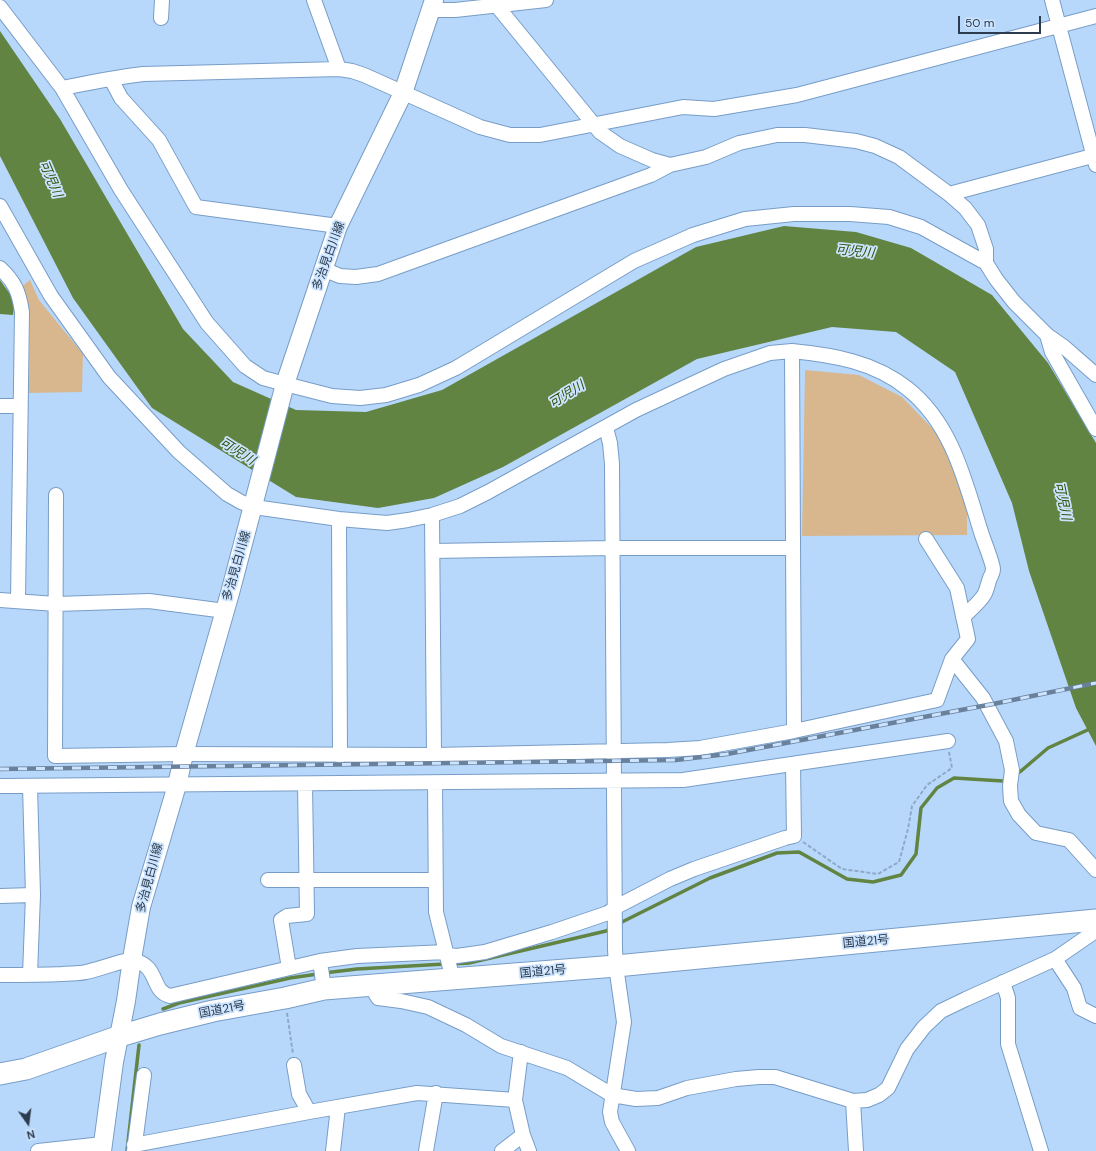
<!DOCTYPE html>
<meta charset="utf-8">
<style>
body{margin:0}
#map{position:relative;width:1096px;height:1151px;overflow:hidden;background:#b8d8fb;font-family:"DM Sans",sans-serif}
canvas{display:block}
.north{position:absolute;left:8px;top:1103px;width:40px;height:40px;-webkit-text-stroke:3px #cce4ff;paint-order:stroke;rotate:166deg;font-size:11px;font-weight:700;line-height:16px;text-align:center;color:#2c3b4d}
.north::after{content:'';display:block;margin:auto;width:14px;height:18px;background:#2c3b4d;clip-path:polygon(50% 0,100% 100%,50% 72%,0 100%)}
.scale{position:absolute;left:958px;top:16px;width:83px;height:18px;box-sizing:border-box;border:2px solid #2c3b4d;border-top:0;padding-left:5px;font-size:12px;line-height:14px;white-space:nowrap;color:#2c3b4d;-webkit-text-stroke:3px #cce4ff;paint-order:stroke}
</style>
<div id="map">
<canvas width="1096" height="1151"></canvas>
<div class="north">N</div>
<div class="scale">50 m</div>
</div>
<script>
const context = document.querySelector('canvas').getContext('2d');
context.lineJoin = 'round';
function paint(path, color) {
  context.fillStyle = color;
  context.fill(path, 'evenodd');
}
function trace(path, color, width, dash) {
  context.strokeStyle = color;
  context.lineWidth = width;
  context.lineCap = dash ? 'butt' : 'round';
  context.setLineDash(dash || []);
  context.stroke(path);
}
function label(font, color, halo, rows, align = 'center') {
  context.font = font + ' "DM Sans","Noto Sans JP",sans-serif';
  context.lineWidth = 3.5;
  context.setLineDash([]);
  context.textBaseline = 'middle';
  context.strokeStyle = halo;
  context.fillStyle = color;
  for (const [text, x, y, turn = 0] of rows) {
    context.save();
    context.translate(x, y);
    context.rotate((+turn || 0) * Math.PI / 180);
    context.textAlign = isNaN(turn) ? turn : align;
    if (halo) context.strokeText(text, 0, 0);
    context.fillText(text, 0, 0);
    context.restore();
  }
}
paint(new Path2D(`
 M30,280l9,20 44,54 -1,38 -53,1 1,-78 -9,-28z
 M805,370l54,5 43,22 31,32 17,25 17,46v35l-165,1z`), '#d8b78f');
paint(new Path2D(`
 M0,31l60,88 123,210 50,53 63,28 70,2 76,-22 254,-143 88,-21 72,6 55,16 81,47 56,68 48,80v303l-20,-38 -47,-137 -17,-68 -57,-131 -59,-40 -64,-5 -135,32 -194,108 -69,31 -56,10 -82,-11 -144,-89 -79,-110 -73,-142z
 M0,280l15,21 -2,14 -13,-1z`), '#618442');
trace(new Path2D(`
 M1015,775l6,-4 27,-23 48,-22
 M618,924l92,-46 67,-25 22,-1 48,27 26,3 28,-7 15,-21 5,-46 16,-20 17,-10 49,3 4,-2
 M451,964l18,-1 137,-32 5,-3
 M324,973l33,-4 88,-5
 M163,1009l16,-6 111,-25 28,-4
 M127,1151l12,-106`), '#618442', 3.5);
const minor = new Path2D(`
 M314,0l25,69
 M1052,0l44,165
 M497,6l103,126 20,14 32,14 18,5
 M0,7l62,81 59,102 86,133 38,43 18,12 22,6 47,12 28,2 26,-3 33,-10 37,-17 178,-107 59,-26 52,-16 49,-5h56l39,3 32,10 65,36
 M431,10h24l91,-10
 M161,18l1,-18
 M111,79l10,19 38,42 37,67 142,19
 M62,88c27,-5 54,-11 81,-14l196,-5 13,2 12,4 116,52 30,8h30l143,-28 31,2 83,-14 299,-79
 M949,194l147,-39
 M0,206l51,90 58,81 70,75 48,42 14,8 13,5 85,12 48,4 21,-3 24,-5 28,-9 28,-14 148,-82 88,-41 46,-16 22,-2 2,380
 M0,268c15,14 19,24 22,44l-4,288
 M323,269l17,7 16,1 22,-3 273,-99 19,-10 36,-8 33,-14 38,-8h28l51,6 19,5 24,11 50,37 16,14 13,17 8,24v14l10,16 18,23 33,33 17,12 32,28
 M1047,335l5,17 44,77
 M792,351c41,4 83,11 116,38 44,35 57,92 73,143 2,7 12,31 12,37 0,3 -2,7 -3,9 -2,5 -3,12 -6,17 -5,8 -14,15 -21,22
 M0,406h20
 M606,428l4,15 2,21 3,485 1,17 8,56 -14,90 2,10 16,29
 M56,495l-1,261 129,-2 250,1 234,-5 32,-2 94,-17 143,-31 15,-41
 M432,515l2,240
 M339,519l1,237
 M926,539l31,49 11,51 -16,20 31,39 23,43 6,29 -2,16 1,15 8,14 17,18 33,7 27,30
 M432,551l180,-3h181
 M0,600l56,4 93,-3 76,10
 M435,783l1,129 17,68
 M0,786l683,-6 265,-39
 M30,786l3,109 -3,80
 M268,880h167
 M0,896l33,-1
 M447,955l10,1 28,-4 67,-20 56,-19 8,-6 54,-28 24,-10 91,-31 9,-2 -1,-72
 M1055,959l19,29 6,20 16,8
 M320,961l4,28
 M289,968l-8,-48 6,-4 20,-2 -2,-130
 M0,975c21,0 41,0 62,-1 8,-1 16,0 24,-2 8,-1 43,-14 47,-12 27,6 17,31 37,36l150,-35 37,-5 89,-4
 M1003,982l5,16v46l33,107
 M371,986l7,12 23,3 27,6 38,18 35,21 66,22 45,27 24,4 22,-1 29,-10 49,-9 23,-2h16l78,24 14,-1 12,-5 9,-7 19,-39 17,-22 17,-16 25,-12 89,-40 39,-27 2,-5
 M294,1065l5,29 10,18
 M853,1101l3,50
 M523,1135l6,16
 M134,1145l175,-33 108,-19 98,7
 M38,1151l65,-7
 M134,1151l10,-76
 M333,1151l5,-44
 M426,1151l10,-58
 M502,1151l21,-16 -8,-35 6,-48`);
const major = new Path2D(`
 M102,1151l12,-89 12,-61 6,-42 9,-52 36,-122 7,-31 46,-161 55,-209 53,-158 65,-133 31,-93`);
const highway = new Path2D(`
 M0,1074l26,-5 94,-33 40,-12 53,-13 72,-13 39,-9 292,-23 480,-46`);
trace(minor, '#779dc7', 16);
trace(major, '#779dc7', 20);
trace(highway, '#779dc7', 23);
trace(new Path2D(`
 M803,842l39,27 36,5 21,-12 9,-33 4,-23 15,-21 25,-17 -3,-16
 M287,1013l6,41`), '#8ea9c7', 2, [4, 2]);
trace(minor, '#fff', 14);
trace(major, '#fff', 18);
trace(highway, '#fff', 21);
const rail = new Path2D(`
 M0,769l676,-9 51,-6 266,-50 103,-21`);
trace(rail, '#6a819b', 4.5);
trace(rail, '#cce4ff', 3, [9]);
label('12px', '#2c3b4d', '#cce4ff', [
 ["多治見白川線",329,256,-70],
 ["多治見白川線",237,566,-74],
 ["多治見白川線",150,878,-75],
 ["国道21号",866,942,-5],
 ["国道21号",543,972,-5],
 ["国道21号",222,1010,-11]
]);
label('italic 13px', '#2d4e02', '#cce4ff', [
 ["可児川",50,179,67],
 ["可児川",855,252,6],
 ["可児川",567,395,-32],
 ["可児川",237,452,32],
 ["可児川",1062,501,78]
]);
</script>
